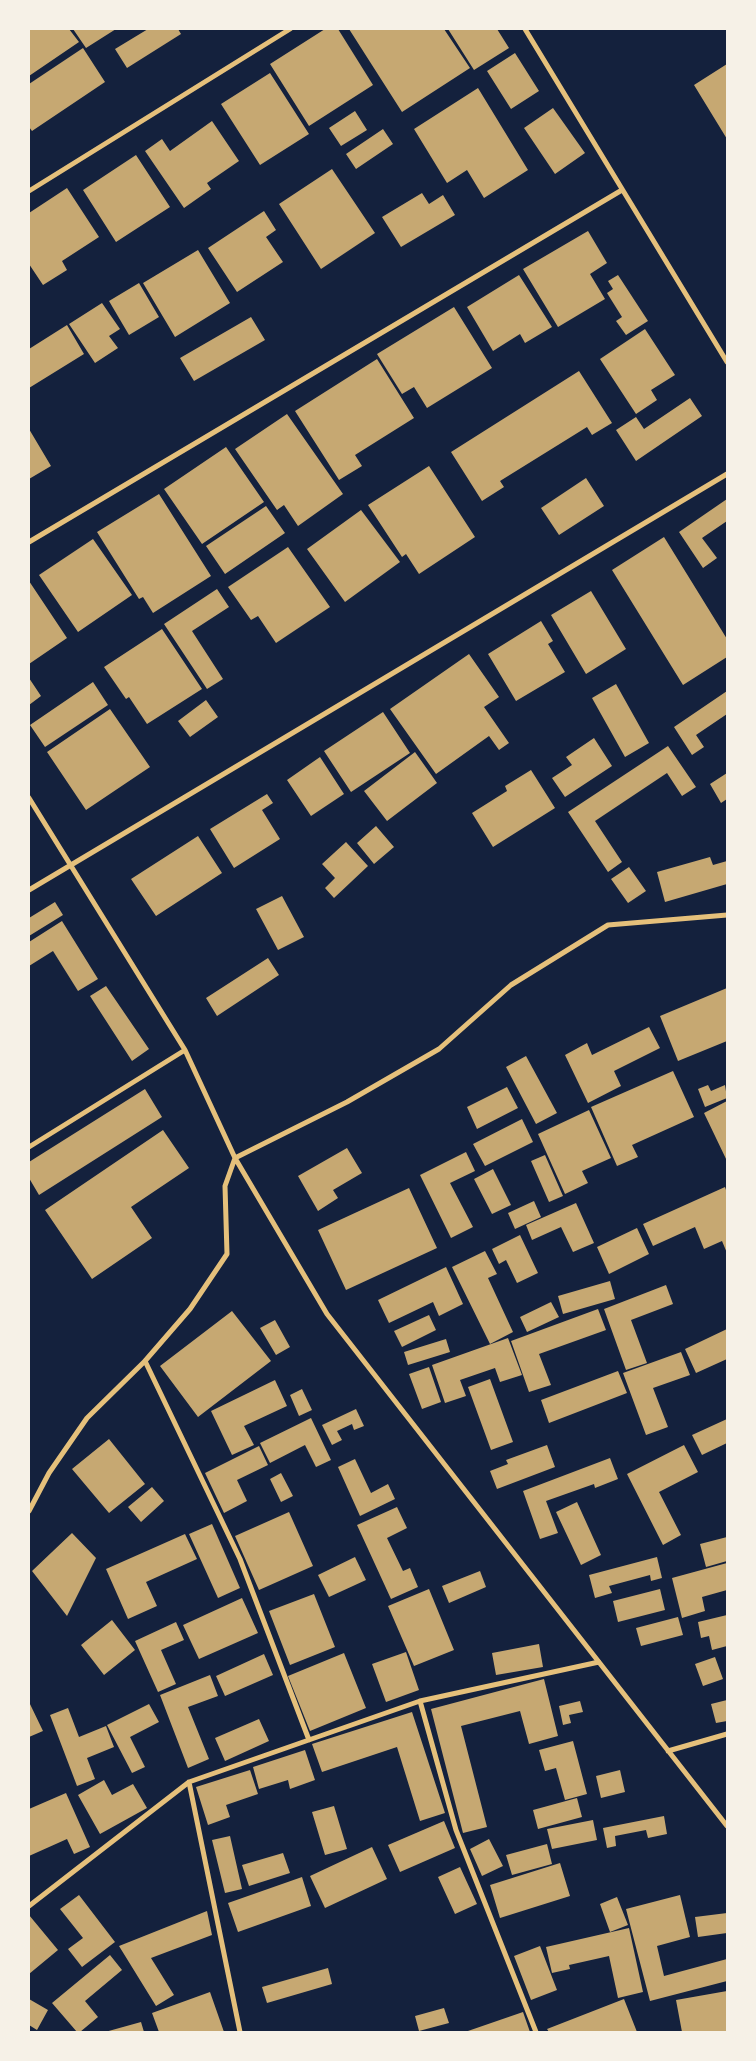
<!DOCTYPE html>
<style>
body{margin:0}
#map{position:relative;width:756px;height:2061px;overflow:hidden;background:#14213d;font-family:"DM Sans",sans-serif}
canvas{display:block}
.frame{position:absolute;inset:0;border:30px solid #f6f1e7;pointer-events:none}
</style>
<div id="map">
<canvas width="756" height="2061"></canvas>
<div class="frame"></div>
</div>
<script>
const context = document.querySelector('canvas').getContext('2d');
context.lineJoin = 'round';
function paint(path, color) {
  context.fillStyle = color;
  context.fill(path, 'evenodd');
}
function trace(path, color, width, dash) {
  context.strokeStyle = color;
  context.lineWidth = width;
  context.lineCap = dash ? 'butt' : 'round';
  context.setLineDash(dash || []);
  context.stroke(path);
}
paint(new Path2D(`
 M29,29h40l10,13 -50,34z
 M73,29h43l-30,19z
 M148,29h30l3,5 -54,34 -12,-19z
 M325,29h13l35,56 -64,41 -39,-62z
 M349,29h95l26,39 -68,44z
 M448,29h49l12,19 -35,22z
 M83,48l22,34 -73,49 -3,-4v-43z
 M515,53l24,38 -28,18 -24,-38z
 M727,64v75l-33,-54z
 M270,73l39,61 -49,31 -39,-61z
 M478,88l50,82 -44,28 -17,-28 -20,13 -33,-54z
 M553,108l32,45 -30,21 -31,-46z
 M355,111l12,19 -26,16 -12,-18z
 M212,121l27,40 -32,22 4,6 -27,19 -39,-57 17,-12 8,12z
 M383,129l10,15 -37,25 -10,-15z
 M136,155l34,52 -54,35 -33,-52z
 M332,169l43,64 -54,36 -42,-65z
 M67,188l32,49 -37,24 5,9 -24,15 -14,-21v-51z
 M422,193l7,11 14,-9 12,20 -54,32 -19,-30z
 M264,211l12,19 -10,7 17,25 -46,30 -29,-44z
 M588,231l19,32 -17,11 15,25 -47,28 -35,-58z
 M198,250l32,53 -55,34 -32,-54z
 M519,275l33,52 -27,16 -5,-9 -27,17 -26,-44z
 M618,275l30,46 -22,14 -10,-14 6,-4 -15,-24 6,-4 -5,-8z
 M139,283l20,34 -30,18 -20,-34z
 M102,303l18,26 -11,7 9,12 -23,15 -26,-39z
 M454,307l38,61 -65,40 -13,-21 -12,7 -25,-40z
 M251,317l14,23 -71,41 -14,-23z
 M67,325l17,29 -55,34v-39z
 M645,329l30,46 -24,15 6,10 -21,14 -36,-55z
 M377,359l37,59 -59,37 7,11 -23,14 -44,-69z
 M579,371l33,52 -20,12 -5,-8 -87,54 4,6 -22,14 -31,-49z
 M690,398l12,18 -66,45 -20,-31 20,-13 8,12z
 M287,414l56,80 -45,32 -14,-21 -7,5 -42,-61z
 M29,429l22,37 -22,13z
 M226,447l38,55 -62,42 -38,-55z
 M429,466l46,71 -56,37 -13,-20 -4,3 -34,-52z
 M586,478l18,28 -45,29 -18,-27z
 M159,494l52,82 -58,37 -10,-16 -4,2 -42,-67z
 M727,499v22l-25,17 15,20 -14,10 -24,-36z
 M266,506l19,27 -60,41 -19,-28z
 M361,510l39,52 -55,40 -38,-53z
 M664,537l63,102v18l-44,28 -71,-115z
 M93,539l39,56 -54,37 -39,-57z
 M288,547l42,60 -54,36 -18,-27 -7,4 -23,-33z
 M29,581l38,57 -38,26z
 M217,589l12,18 -37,24 31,48 -16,10 -43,-65z
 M591,591l35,58 -40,25 -35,-59z
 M541,621l12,20 -5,3 17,28 -49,29 -28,-47z
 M162,629l40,60 -55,35 -18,-27 -3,2 -22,-32z
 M469,654l30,43 -15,10 25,36 -10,7 -10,-14 -53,38 -46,-65z
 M29,678l12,18 -12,9z
 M93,682l15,23 -63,42 -15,-22z
 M616,684l33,59 -24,14 -33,-59z
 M727,691v23l-31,21 8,12 -12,8 -18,-28z
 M206,700l12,17 -28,20 -12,-16z
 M110,709l40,58 -64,43 -39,-58z
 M383,712l27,41 -59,39 -27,-41z
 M594,738l18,28 -47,31 -13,-19 20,-13 -6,-8z
 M668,746l28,41 -14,9 -15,-23 -72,48 27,41 -14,10 -40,-60z
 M415,752l22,31 -50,38 -23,-30z
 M320,757l24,37 -33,22 -24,-36z
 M531,770l24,38 -62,39 -21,-34 35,-22 -2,-5z
 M727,773v26l-6,4 -11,-19z
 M267,794l6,9 -11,7 18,29 -46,29 -24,-39z
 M376,826l18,21 -20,17 -17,-21z
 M198,836l24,37 -66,43 -25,-37z
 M346,842l22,24 -34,32 -9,-10 10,-10 -13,-14z
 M710,857l3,8 14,-4v23l-62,18 -8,-30z
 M629,867l17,24 -18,12 -17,-24z
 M282,896l22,41 -26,13 -22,-41z
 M55,902l8,13 -34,21v-18z
 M62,921l36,58 -20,12 -25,-40 -24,15v-24z
 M268,958l11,17 -62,41 -11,-18z
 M106,986l43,63 -17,12 -42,-65z
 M727,988v53l-49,20 -18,-45z
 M649,1027l11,21 -46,23 7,15 -33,17 -23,-48 22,-12 5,12z
 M526,1056l31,57 -21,11 -30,-57z
 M673,1071l21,46 -62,28 6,12 -21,9 -26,-59z
 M708,1085l3,6 14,-6 2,13 -22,9 -7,-18z
 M507,1087l11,21 -41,21 -10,-22z
 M145,1089l17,28 -123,78 -10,-17v-16z
 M727,1101v60l-23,-48z
 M589,1110l22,48 -29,13 6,12 -23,11 -27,-60z
 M522,1119l11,23 -48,24 -12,-22z
 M163,1130l26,38 -58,39 21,31 -60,41 -47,-69z
 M347,1148l15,25 -29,17 5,8 -20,13 -20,-35z
 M466,1152l9,19 -25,12 23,44 -22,11 -31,-63z
 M545,1155l18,41 -14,6 -18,-41z
 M493,1169l18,36 -19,9 -18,-35z
 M725,1187l2,6v60l-5,-12 -18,8 -9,-22 -42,19 -10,-22z
 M409,1188l28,60 -91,42 -28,-60z
 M534,1201l7,16 -26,12 -7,-16z
 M576,1203l18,40 -21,9 -12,-25 -29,13 -6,-15z
 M637,1228l12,26 -40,20 -12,-27z
 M520,1235l18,38 -21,10 -11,-23 -7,4 -7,-15z
 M485,1251l12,23 -9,4 25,54 -23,12 -38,-77z
 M446,1267l17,37 -24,12 -6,-14 -44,21 -11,-23z
 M610,1281l5,18 -52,15 -5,-18z
 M666,1285l7,19 -42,16 16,43 -21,7 -22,-61z
 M551,1302l8,15 -32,15 -7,-15z
 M598,1309l8,21 -67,24 12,31 -22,7 -18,-51z
 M232,1311l39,50 -73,56 -38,-51z
 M429,1315l7,15 -34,17 -8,-16z
 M275,1320l15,27 -14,8 -16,-27z
 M727,1329v30l-31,14 -11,-24z
 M508,1338l14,37 -22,7 -5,-14 -35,12 6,16 -21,7 -13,-38z
 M446,1339l4,13 -42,13 -4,-13z
 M681,1352l9,23 -37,13 15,39 -22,8 -23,-62z
 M429,1367l12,35 -19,7 -13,-35z
 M618,1371l9,22 -78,30 -8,-23z
 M490,1379l23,63 -22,8 -23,-63z
 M275,1380l12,26 -43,20 10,19 -22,10 -21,-44z
 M302,1389l10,21 -13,6 -9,-21z
 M356,1409l8,17 -10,4 -2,-6 -15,7 5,9 -10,5 -10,-20z
 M311,1418l20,42 -15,7 -11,-22 -35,18 -10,-20z
 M727,1419v24l-25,12 -10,-20z
 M109,1439l36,45 -36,29 -37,-44z
 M547,1445l8,22 -58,22 -7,-18 18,-7 -2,-4z
 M684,1445l14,27 -39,20 22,43 -18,10 -36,-71z
 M259,1446l9,19 -31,15 10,21 -23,12 -19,-40z
 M610,1458l8,21 -23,9 -1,-4 -48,17 12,32 -18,6 -17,-48z
 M355,1459l16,34 17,-9 7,15 -35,17 -22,-49z
 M281,1473l12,23 -12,6 -11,-23z
 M152,1487l12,14 -23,21 -13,-15z
 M577,1502l24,53 -20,10 -25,-53z
 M397,1507l10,21 -20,10 16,33 7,-3 8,19 -27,12 -34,-74z
 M289,1512l24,54 -54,24 -24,-54z
 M212,1524l28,64 -22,10 -29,-64z
 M72,1533l24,25 -29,58 -35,-45z
 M185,1534l12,25 -51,23 11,24 -29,13 -22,-50z
 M727,1537v24l-21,6 -6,-23z
 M355,1557l11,23 -37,17 -11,-22z
 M657,1557l5,21 -11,3 -1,-6 -41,11 3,7 -17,5 -6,-23z
 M727,1563v27l-25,7 3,14 -23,7 -10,-40z
 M480,1571l6,16 -37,16 -7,-17z
 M429,1589l25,61 -40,16 -26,-60z
 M660,1589l5,21 -47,12 -5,-21z
 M314,1594l21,53 -45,18 -21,-54z
 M242,1598l16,35 -59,26 -16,-34z
 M727,1615v31l-15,4 -3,-14 -8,2 -3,-16z
 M678,1617l5,18 -42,11 -5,-18z
 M112,1620l23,30 -31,25 -23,-30z
 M176,1622l8,18 -23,10 15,34 -18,8 -23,-51z
 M539,1644l4,23 -47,8 -4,-22z
 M406,1652l13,38 -33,12 -14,-38z
 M344,1653l22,55 -56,23 -22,-55z
 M264,1654l9,21 -48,21 -9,-20z
 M715,1657l8,22 -20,7 -8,-22z
 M210,1675l8,21 -30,11 21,52 -21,9 -28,-73z
 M544,1679l14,57 -29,8 -9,-33 -59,15 26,101 -24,6 -32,-124z
 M727,1700v21l-11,2 -5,-19z
 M580,1701l3,11 -14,3 2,8 -8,2 -4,-19z
 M29,1702l14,29 -14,6z
 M149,1704l10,18 -29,15 15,30 -13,6 -25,-48z
 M68,1708l11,29 27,-11 8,21 -27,11 8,21 -18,7 -27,-71z
 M412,1712l33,101 -25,8 -23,-74 -75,25 -10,-28z
 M259,1719l10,22 -44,20 -10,-23z
 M573,1741l14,53 -22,6 -9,-32 -11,3 -6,-21z
 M305,1750l10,30 -25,9 -2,-9 -29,9 -6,-22z
 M250,1770l8,24 -32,11 4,12 -22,8 -12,-38z
 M620,1770l5,22 -24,6 -5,-22z
 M104,1780l8,15 21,-11 14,24 -47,26 -22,-39z
 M66,1793l24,54 -16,7 -7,-15 -38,17v-47z
 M577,1798l5,19 -44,12 -5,-19z
 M334,1806l13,43 -22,6 -13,-43z
 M664,1816l3,18 -19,4 -2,-8 -31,6 1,10 -9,2 -4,-20z
 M593,1820l4,20 -45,9 -5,-20z
 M444,1821l11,27 -55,24 -12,-27z
 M230,1836l12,53 -17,4 -13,-53z
 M489,1839l14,27 -21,10 -12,-27z
 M547,1844l5,20 -40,11 -6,-20z
 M372,1847l15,32 -62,29 -15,-32z
 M283,1853l7,20 -41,13 -7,-21z
 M560,1863l10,33 -70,22 -10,-33z
 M460,1867l17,37 -22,10 -17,-37z
 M302,1877l9,29 -73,26 -10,-29z
 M79,1895l36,47 -33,25 -14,-18 15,-11 -23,-29z
 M680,1895l10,42 -33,9 7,30 63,-17v22l-77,20 -24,-92z
 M617,1897l11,28 -18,7 -10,-28z
 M207,1911l5,24 -61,23 23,37 -18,11 -37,-60z
 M727,1913v20l-29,4 -3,-20z
 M29,1915l29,35 -29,24z
 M629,1928l14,64 -25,6 -9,-42 -40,9 1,4 -18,4 -6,-26z
 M540,1946l17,44 -26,10 -17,-44z
 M110,1955l12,15 -37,31 13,16 -18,15h-3l-25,-29z
 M328,1968l4,16 -65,19 -5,-16z
 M727,1991v41h-45l-6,-32z
 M210,1992l14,40h-65l-7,-19z
 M29,1999l19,11 -11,20 -8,-5z
 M624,1999l13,33h-88l-2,-3z
 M444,2008l5,15 -30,8 -4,-15z
 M523,2012l7,20h-65z
 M141,2022l3,10h-39z`), '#c6a872');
trace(new Path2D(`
 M525,29l202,333
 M29,191l261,-162
 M29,542l593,-352
 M29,798l156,252 50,108 92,156 400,512
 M29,890l698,-416
 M29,1147l156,-97
 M145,1361l95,198 69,181
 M29,1511l20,-38 38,-55 58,-57 45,-52 37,-55 -2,-68 10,-28 112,-56 92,-53 72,-64 97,-60 119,-10
 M420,1701l36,129 80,202
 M668,1751l59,-17
 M189,1782l51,250
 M29,1906l160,-124 231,-81 179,-39`), '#e5c07b', 5);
</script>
